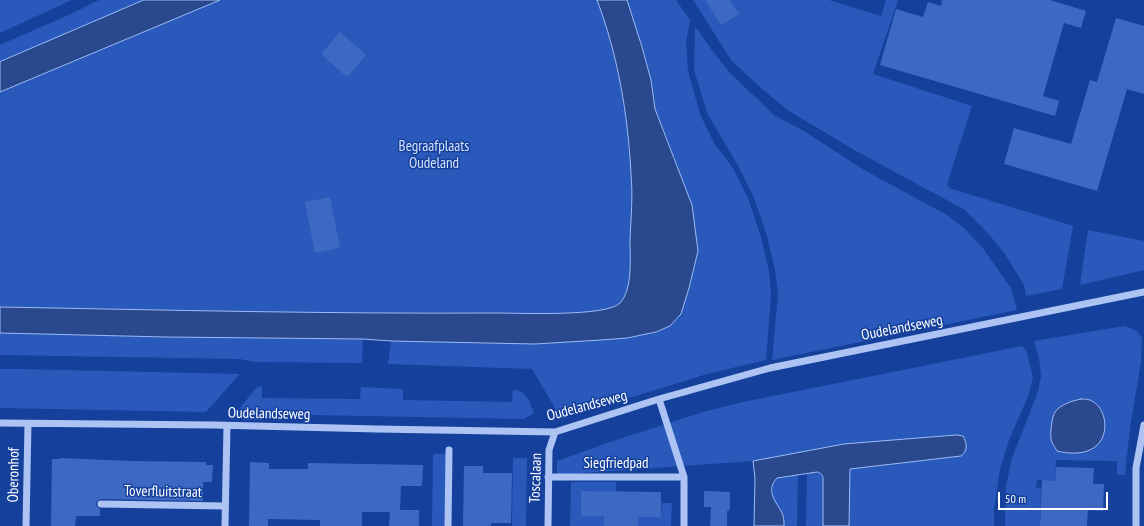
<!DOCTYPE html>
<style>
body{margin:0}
#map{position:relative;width:1144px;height:526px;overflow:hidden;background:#15409c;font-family:"PT Sans Narrow",sans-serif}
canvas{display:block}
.scale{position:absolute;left:998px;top:492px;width:110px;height:18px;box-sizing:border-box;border:2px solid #fff;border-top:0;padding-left:5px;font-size:12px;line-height:14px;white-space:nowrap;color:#fff;-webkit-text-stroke:3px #15409c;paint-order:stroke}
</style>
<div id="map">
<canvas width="1144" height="526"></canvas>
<div class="scale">50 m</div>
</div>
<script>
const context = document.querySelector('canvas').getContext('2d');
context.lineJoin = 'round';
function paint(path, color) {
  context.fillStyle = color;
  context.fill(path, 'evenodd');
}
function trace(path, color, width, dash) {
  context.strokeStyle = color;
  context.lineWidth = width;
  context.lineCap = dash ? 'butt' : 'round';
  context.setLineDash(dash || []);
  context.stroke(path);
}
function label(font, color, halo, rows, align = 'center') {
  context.font = font + ' "PT Sans Narrow",sans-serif';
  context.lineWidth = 3;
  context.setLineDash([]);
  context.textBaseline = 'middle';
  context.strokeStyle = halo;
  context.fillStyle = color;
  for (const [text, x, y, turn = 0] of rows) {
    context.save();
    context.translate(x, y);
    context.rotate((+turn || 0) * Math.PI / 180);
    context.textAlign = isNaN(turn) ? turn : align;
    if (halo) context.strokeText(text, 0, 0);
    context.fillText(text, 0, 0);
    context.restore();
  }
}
paint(new Path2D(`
 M0,0h72l-72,33z
 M99,0h45l-144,62v-17l73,-32z
 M220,0h377c21,55 31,115 34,174 2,21 0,44 -1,65 0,18 3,50 -10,64 -13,14 -102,10 -124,10 -166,1 -331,-3 -496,-6v-215z
 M627,0h49l14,20 -4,23 2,28 12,43 14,29 19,25 15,30 13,39 8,34 2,24 -5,65 -59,14 -143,44 -8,-8 -24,-41 -144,-5 3,-23 144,3 66,-4 26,-2 29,-6 14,-6 11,-12 8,-26 9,-37 -6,-46 -37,-96 -4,-29 -9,-33z
 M693,0h136l52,16 5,-16h12l-25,74 99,32 -25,78 2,4 124,38 -11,63 -36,7 -2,-11 -19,-31 -18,-22 -22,-22 -109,-59 -67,-40 -27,-22 -31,-29z
 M695,26l16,23 19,24 44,42 30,16 60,39 83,45 17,13 18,19 29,41 6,22 -245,50 6,-66 -3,-24 -8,-34 -13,-38 -15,-31 -32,-54 -13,-43z
 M1088,230l56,11v29l-64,15z
 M1125,326l12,5 5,7 -1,24 -11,66 -5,47h-8v-14l-61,-1 -1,21 -18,-1 -1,8h5l-1,38h-35l1,-40 6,-28 26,-66 3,-16 -2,-18 -5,-17zM1081,399l23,18 1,6 -20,28 -20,2 -8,-2c-9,-13 -6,-25 -1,-40l10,-8z
 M0,333l166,4 197,2 -1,24 -106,-1 -17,-3 -239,-4z
 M1022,346l4,4 7,27 -4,17 -20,46 -9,29 -6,40v17h-145l1,-57 111,-13 -4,-21 -113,9 -91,17 -196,14v-14l50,-18 96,-31 40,-10z
 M0,369h20l220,5 -34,38 -206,-4z
 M262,386v12l98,1 1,-12 42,2v11l109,2 1,-12c14,-1 16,12 21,23l-10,6 -267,-5v6h-13l-4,-2 -2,-8 19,-23z
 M433,454h13l-1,72h-13z
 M513,458h14l-1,68h-14z
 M816,472l4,1 3,2v51h-17l1,-52z
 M798,475l-1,51h-13v-8l-2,-4 -9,-15 -1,-10 1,-6 4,-5z
 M571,482h45v10l-35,-1v25h23v10h-34z
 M662,503h10l-1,23h-33v-9h23z`), '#2959ba');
const water = new Path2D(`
 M144,0h76l-220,92v-30z
 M597,0h30l15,47 9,33 4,29 37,96 6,46 -9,37 -8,26 -11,12 -14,6 -29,6 -26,2 -66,4 -144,-3 -28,-2 -197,-2 -166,-4v-26c165,3 330,7 496,6 22,0 111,4 124,-10 13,-14 10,-46 10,-64 1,-21 3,-44 1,-65 -3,-59 -13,-119 -34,-174z
 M1081,399c3,0 6,0 9,1 17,7 20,35 6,46 -10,9 -27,8 -39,5 -2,-4 -5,-7 -6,-12 -1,-6 1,-23 4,-27 6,-8 17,-11 26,-13z
 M957,435l6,1c4,7 5,15 -2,20l-111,13 -1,57h-26v-47c0,-4 -2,-6 -6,-7l-40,6c-12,13 -1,23 5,35 2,4 2,9 2,13h-30l1,-48 -2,-17 91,-17z`);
paint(water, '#29488d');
trace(water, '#9ebcf5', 1);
paint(new Path2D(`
 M705,0h25l9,14 -18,11z
 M942,0h108l36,11 -5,17 -17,-5 -21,73 16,5 -4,15 -175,-51 16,-56 27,8 5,-15 13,4z
 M1116,18l28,8v68l-17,-5 -30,102 -93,-27 10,-36 57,16 19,-64 7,2z
 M340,32l26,23 -19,22 -26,-23z
 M330,197l10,51 -25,5 -10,-51z
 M60,458l70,3 76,1v3h7l-1,17h-9v19l-102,-2 -4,2 -1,3 1,3 3,2v7h-24l-1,10h-24l1,-67h8z
 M250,462l19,1v6h39v-6l115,2 -1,21h-21l-1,24h19v16h-30l1,-14h-28v14h-42v-6l-52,-1v7h-19z
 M464,466h19v7h29l-1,50h-20v3h-28z
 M1056,467l38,1 -1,16h11l-1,27 -15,-1 -1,16h-47l2,-46 13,1z
 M581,491l80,1v25h-23v9h-34v-10h-23z
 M704,491l26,1v15l-1,4h-2v15h-17l1,-19h-7z`), '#3e69c3');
trace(new Path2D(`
 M659,399l25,78v49
 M0,423l214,2 163,4 178,3 104,-33 111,-31 374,-76
 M548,477h136
 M101,504l124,2
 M26,526l2,-102
 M225,526l2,-100
 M448,526l1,-76
 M548,526l1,-76 6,-18
 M1136,526v-58l8,-43`), '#acc3f3', 7);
label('15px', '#d4e1fd', '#15409c', [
 ["Begraafplaats",434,147],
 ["Oudeland",434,164]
]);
label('15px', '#fff', '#15409c', [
 ["Oudelandseweg",902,328,-11],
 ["Oudelandseweg",587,406,-15],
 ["Oudelandseweg",269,414,1],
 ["Siegfriedpad",616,464],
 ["Oberonhof",14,475,-89],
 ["Toscalaan",536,478,-88],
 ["Toverfluitstraat",163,492,1]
]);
</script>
